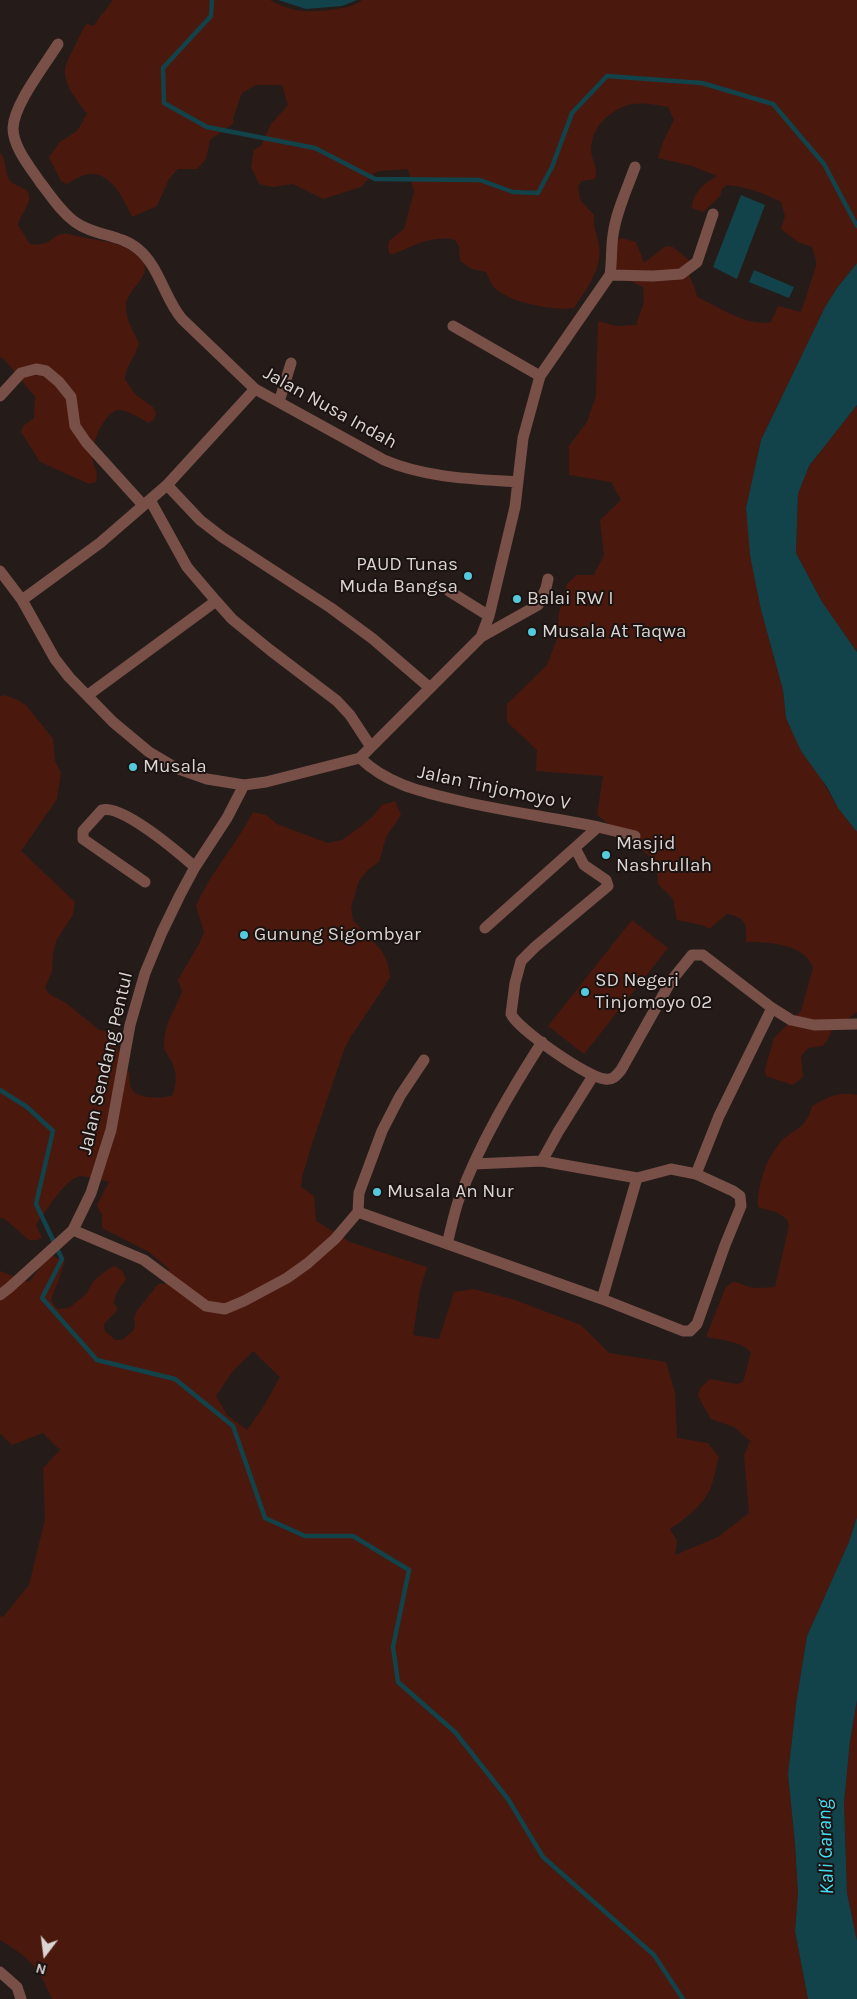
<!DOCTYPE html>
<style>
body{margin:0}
#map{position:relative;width:857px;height:1999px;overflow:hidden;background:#251c1a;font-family:Karla,sans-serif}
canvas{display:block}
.north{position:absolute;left:20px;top:1929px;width:50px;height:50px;-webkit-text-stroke:4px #1b1311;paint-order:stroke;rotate:195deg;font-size:14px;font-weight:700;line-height:20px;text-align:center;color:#dad4d2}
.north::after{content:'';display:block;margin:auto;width:18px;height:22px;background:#dad4d2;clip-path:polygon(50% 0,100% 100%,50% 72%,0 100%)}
</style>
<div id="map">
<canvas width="857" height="1999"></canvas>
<div class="north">N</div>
</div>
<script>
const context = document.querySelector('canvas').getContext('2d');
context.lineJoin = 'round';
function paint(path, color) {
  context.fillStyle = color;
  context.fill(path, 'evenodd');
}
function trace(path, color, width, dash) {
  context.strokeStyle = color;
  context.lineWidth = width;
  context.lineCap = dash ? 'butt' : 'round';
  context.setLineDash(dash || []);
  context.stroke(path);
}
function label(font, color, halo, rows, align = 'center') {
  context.font = font + ' Karla,sans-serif';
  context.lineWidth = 4;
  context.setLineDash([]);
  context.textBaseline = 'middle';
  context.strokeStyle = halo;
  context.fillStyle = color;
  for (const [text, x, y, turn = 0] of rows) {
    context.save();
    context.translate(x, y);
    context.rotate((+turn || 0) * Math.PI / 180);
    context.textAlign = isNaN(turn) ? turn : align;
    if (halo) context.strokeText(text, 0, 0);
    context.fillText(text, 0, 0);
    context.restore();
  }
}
paint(new Path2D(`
 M113,0h157c23,13 41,13 66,9 11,-2 18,-2 26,-9h495v263l-20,25 -12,19 -64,133 -15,68 15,102 22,80 3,28 52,90 19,24v180l-10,7h-11l-8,20 -5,7 -15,2 -7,8 2,21 -10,8 -27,-9 -1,-7 9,-31 27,-27 12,-43c-8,-25 -45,-26 -67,-26 1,-19 0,-24 -19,-28l-18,15 -7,-4 -25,-5 -4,-21 -15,-15 -2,-23 -59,-46 6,-39 -67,-5 1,-21 -30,-28v-18l40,-39 10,-26 2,-26 8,-29 10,-9h17l10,-20 -4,-35 21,-20 -10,-18 -42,-7v-29l18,-24 9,-26 2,-75 18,5 20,-1 8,-23 -1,-15 -29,-14 -3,-29 10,-6 15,4 8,21 22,-17 7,1 16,13c-4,17 6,22 8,37 22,10 50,30 74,25l7,-16 23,6 15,-46v-6l-4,-13 -14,-5 -17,-13 4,-13 -4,-14c-15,-8 -36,-16 -54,-17l-5,4 -2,7 -17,16 -11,-4c2,-18 12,-24 25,-32l-25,-10 -34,-8 5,-16 11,-22 -6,-13c-12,-2 -30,-6 -43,-1 -18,7 -33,22 -34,43 0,11 8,19 4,30l-14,2 -3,6 2,13 14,15c-1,14 3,18 5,31 4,22 -14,45 -25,62 -22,3 -61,-5 -78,-19 -5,-4 -7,-11 -10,-17l-14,-3 -12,-8 -1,-15 -4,-6c-25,-6 -42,7 -65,15l-2,-7 1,-7 15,-12 8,-30 2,-7 -6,-23 -28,2 -6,2 -13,14 -38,12 -30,-15 -20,3 -14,-3 -8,-17 3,-17 7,-4 10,-22 17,-19 -6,-20h-26l-14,8 -9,25 1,5 -24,17 -4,19 -9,10h-19l-9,10 -12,27 -25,11c-7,-15 -19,-43 -40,-43 -9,0 -17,5 -25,10l-6,-3 -12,-24 11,-15 17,-11 10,-17c-9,-13 -23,-27 -22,-45 1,-7 14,-31 18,-40l4,-5 6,2z
 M0,152c7,8 4,22 11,30 6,5 21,6 18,18 -2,9 -9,15 -11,25l12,19c4,0 9,1 12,0 11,-2 12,-12 27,-10 17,5 37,6 53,12 5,2 9,5 13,8 27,19 -9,32 -9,53 0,13 7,24 13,36 -3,14 -14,23 -14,37l11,15 17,12 3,6 -2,6 -5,4c-8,-4 -19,-12 -28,-13 -16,-2 -29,33 -29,46 1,10 7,16 4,26l-7,2 -49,-22 -19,-30 2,-6 11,-8 1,-22 -5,-5 -25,-31 -5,-3z
 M857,405v247l-35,-50 -26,-49 2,-59 11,-28z
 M4,695l14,5 8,5 27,34 2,22 6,12 -4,26 -36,52 54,51 -2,13 -16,24 -4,14 -1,18 -7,17 4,6 17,9 33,27 7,1c9,13 18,26 23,42 1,4 0,10 2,15 6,12 30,10 41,8 5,-10 5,-23 0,-34 -3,-6 -8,-10 -8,-18 0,-20 11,-34 18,-52l-4,-12 21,-36 5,-12 -8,-26c14,-33 40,-61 57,-94l13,3 11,9 51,19 14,-3 22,-16 10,-9 8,-10 13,-4 6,14 -15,22 -7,25 -11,8 -9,11 -8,26 2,13 29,31 6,13 2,14 -40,60 -6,12 -33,97 -9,30 -1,10 13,9 2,25 34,21 77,25 -7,23 -7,45 26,4 15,-47 20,-3 41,11 66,25 28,28 57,9 9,31 2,45 31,5 11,14c-3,10 -5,21 -8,30 -7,18 -26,32 -41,42l7,12 -2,14 43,-18 31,-24 -5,-57 6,-15 -16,-14 -23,-8 -13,-23 2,-8 10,-9 27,5 6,-2 8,-29c-8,-12 -31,-13 -45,-16l19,-48c11,-13 13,-4 25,-2 8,2 18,0 25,0l14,-61 -2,-7 -11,-7 -18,-5c-1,-21 7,-44 20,-62 13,-17 28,-13 34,-39 17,-9 25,-15 45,-11v422l-8,25 -42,94 -11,68 -8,70 7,70 3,49 -3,38 13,68h-756c-14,-33 -21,-40 -52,-59v-324l3,1 26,-32 16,-66 -2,-51 17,-18 -17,-17 -31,12 -12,-12v-162l29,11 17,-22 7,-4 12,6 -14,38 6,9 12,-1 17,-14 7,-12 11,-10 10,-6c7,3 10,6 12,14 -7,8 -11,13 -12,23l4,6 -14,15 1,7 10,9h7l11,-9 2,-5 -1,-7 2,-7 22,-28h7l4,-15 -20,-17 -47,-24v-13l-5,-10 12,-23c-9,-2 -19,-5 -28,-6 -14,0 -37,38 -45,49l6,13 -6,2h-7l-24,-21 -5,-1v-521zM253,1351l27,26 -18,32 -15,21 -20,-15 -11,-19 17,-25z
 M632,920l36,28 -84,106 -36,-28z
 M857,1700v241l-10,-48 -3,-90 6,-62z`), '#4b180e');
paint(new Path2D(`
 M278,0h79l-15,6 -36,3z
 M741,195l24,10 -28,74 -24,-12z
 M857,263v142l-48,61 -11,28 -2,59 26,49 35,50v180l-19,-24 -11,-21 -26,-36 -15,-33 -3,-28 -22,-80 -11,-55 -4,-47 15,-68 64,-133 12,-19z
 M754,270l40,17 -5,11 -40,-16z
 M857,1517v183l-7,41 -6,62 3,90 10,48v58h-49l-13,-68 3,-38 -3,-49 -7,-70 8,-70 11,-68 42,-94z`), '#12424a');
trace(new Path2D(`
 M212,0l-1,16 -48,52 1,35 43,24 108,21 60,31 105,1 33,12 25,1 14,-26 20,-54 35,-37 95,7 71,21 51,60 33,62
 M0,1090l27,17 26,24 -17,73 26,55 -20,39 55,62 78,19 58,47 32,92 40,18h48l56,34 -16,77 5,35 57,50 53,67 35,58 111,98 29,44`), '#12424a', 4.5);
trace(new Path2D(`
 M58,44c-13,21 -44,60 -45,84 0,19 17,39 27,54 11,14 21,30 35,40 19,14 45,12 63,27 22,18 26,49 44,70l73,70 129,71c42,18 89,19 134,22
 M610,275l43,1 28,-2 16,-12 16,-48
 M453,326l87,50
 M255,389l-88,96 33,35 22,17 109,71 42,31 57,49
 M0,396l21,-23 15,-4 10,2 13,11 12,15 4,29 11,16 57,63
 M279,402l12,-39
 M0,571l22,29 33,59 14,18 44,45 36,30 27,16 31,11 37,6 22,-3 94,-24 121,-121 8,-21 26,-109 8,-69 17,-62 70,-101c2,-13 1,-27 3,-40 3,-23 14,-46 22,-68
 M449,591l40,25
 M22,600l78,-57 67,-58
 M216,601l16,18 38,31 67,51 13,14 21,32
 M481,637l57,-32 8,-17 2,-9
 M88,695l128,-94 -29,-34 -37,-67
 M360,758c26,25 58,33 92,41 49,12 98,18 146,28l-113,101
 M598,827l37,9
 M575,848l9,17 22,15 2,6 -73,61 -14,14 -6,22 -4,31c7,15 77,64 94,65 8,1 11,-3 16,-9l50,-89 21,-26h11l69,53 19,12 23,5 43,-1
 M145,882l-62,-43v-8l19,-21c20,-6 77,43 93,57
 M542,1161l16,-29 35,-56
 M474,1164l68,-3 95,17 34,-9 25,5
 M358,1212l244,87 81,32h7l7,-7 28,-79 16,-39 -1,-10 -7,-5 -37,-17 23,-58 53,-108
 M73,1230l71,30 62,46 19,3 19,-8 43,-23 21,-15 27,-24 23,-27 1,-19 23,-62 18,-35 24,-36
 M447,1244c4,-15 7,-31 12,-45 21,-56 51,-107 83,-157
 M0,1295l9,-7 64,-58 18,-37 20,-63 19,-105 15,-52 17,-41 18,-37 15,-28 32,-49 17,-33
 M602,1299l35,-121
 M0,1972l17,15 4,12`), '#795047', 11);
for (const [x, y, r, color] of [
 [468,576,5,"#54cadd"],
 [517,599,5,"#54cadd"],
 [532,632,5,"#54cadd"],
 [133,767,5,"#54cadd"],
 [606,855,5,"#54cadd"],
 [244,935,5,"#54cadd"],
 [585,992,5,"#54cadd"],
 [377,1192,5,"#54cadd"]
]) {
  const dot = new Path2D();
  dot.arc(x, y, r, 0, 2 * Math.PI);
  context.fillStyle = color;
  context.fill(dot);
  trace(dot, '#1b1311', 2);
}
label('19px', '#dad4d2', '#1b1311', [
 ["Jalan Nusa Indah",330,408,29],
 ["Jalan Tinjomoyo V",494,788,12],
 ["Jalan Sendang Pentul",106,1063,-77]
]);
label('19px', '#dad4d2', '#1b1311', [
 ["PAUD Tunas",458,565,"right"],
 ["Muda Bangsa",458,587,"right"],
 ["Balai RW I",527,599],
 ["Musala At Taqwa",542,632],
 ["Musala",143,767],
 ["Masjid",616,844],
 ["Nashrullah",616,866],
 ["Gunung Sigombyar",254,935],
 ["SD Negeri",595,981],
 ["Tinjomoyo 02",595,1003],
 ["Musala An Nur",387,1192]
], 'left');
label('italic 20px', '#43dcf2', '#1b1311', [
 ["Kali Garang",826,1847,-92]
]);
</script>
